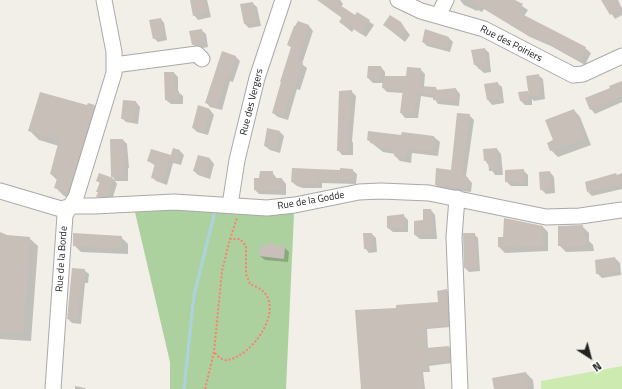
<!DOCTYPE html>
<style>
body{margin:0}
#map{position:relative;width:622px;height:389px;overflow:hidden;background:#f2efe9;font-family:"Titillium Web",sans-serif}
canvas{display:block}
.north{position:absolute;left:570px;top:337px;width:40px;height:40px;-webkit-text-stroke:3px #fff;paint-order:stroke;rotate:144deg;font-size:11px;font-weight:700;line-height:16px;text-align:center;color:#222}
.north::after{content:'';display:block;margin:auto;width:14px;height:18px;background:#222;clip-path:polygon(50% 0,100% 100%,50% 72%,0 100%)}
</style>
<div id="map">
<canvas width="622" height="389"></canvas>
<div class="north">N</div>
</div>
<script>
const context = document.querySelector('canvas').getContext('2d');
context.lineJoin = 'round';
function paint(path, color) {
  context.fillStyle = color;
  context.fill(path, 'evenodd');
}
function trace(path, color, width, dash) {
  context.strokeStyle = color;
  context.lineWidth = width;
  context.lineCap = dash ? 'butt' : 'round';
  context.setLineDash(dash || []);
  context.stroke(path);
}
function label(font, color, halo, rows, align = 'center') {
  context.font = font + ' "Titillium Web",sans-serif';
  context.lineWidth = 3;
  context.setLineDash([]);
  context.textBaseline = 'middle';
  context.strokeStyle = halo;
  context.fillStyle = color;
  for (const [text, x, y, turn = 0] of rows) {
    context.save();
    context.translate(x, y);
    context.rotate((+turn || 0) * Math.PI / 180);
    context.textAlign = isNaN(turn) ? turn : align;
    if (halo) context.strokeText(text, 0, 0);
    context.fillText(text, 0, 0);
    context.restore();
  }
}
paint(new Path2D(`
 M622,366v23h-81v-8z`), '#cdebb0');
paint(new Path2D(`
 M134,208l160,6 -8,175h-116v-27z`), '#add19e');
paint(new Path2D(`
 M191,0h16l4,17 -13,3 -4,-5z
 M317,0h23l3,4 -2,3 15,9 2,-3 16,12 -8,12 -12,-8 -2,3 -12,-10 2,-4z
 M460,0h53l15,10 -4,6 61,32 6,5 -6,12 -34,-19 -21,-9 -46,-28 -2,3 -4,-2 -1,1 -13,-6z
 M602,0h16l4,9v6l-7,4z
 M252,3l5,4 4,19 -12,2 -4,-4 -4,-19z
 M161,19l3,4 3,17 -9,2 -4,-4z
 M298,22l11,4 4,5 -11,33 5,4 -7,22 -3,-1 -9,31 -10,-3 -5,-4 19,-65 -3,-3z
 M384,25l22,5 4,5 -5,7z
 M201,30l5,4 2,13 -11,2 -4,-5z
 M448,37l5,5 -3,10 -23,-6 -4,-4z
 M485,49l4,4 2,19 -7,1 -10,-9z
 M235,56l5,5 -7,21 -3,-1 -8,29 -12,-3 -4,-5 6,-20h2z
 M381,67l4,5v5h22l13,-8 5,5 -1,13 12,1 2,3 18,-2 4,5 -1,12 -21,-2 -4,-6 -13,-2 -3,22h-13l-4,-5 2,-20 -16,-1 -4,-4v-5h-10l-5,-5z
 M174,73l4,4v15l5,4v8h-12l-5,-4z
 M538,75l5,4 2,20 -11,2 -2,-2v6h-7l-4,-4 -1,-8 7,-1 2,2z
 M622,82v20l-27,12 -4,-5 20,-20z
 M497,83l5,4 2,16 -12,2 -4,-5 -3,-16z
 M351,91l5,5 -4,45 1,2v12h-11l-4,-5z
 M124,101l12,1 4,5 -2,17 -12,-2 -4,-4z
 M88,106h6l9,9 -26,85 -13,-4 -9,-9 2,-7 -6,-6 8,-28 -20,-6 -9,-9z
 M199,107l11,3 4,5 -6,20 -11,-3 -4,-4z
 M574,110l6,7 11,28 -33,12 -7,-7 3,-9z
 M469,115l5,5 -8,56 6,7 -1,9 -31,-3 -4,-4 16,-14z
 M280,132l4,4 -4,17 -10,-3 -5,-4z
 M402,134l32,3 6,5 -2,14 -26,-3 -1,10 -11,-2 -5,-5v-2l-12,-2 -15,-12 34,-4z
 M123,140l4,4 2,24h-1v13h-13l2,3 -5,16 -10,1 -4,-4 1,-4 -2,-2 4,-7 -4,-3 3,-7 15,6 -3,-4z
 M174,149l6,2 4,4 -3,10 -8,-2 -6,22 -11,-4 -4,-4 4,-11 -8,-5 23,-4z
 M497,149l4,5 2,21h-8l-10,-15z
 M198,156l12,3 4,5 -4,15 -12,-4 -4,-4z
 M352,170l5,4 -1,10 -34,-1v5h-19l-6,-2 -5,-4z
 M523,170l5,5v11h-17l-5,-5z
 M272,172l5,7h5l4,5v11l-27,-1 -4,-4 5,-11z
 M550,172l4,5 1,16 -9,1 -5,-5z
 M622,174v15l-30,7 -4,-4z
 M431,210l4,5 2,24h-17l-5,-4z
 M403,215l5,5v12h-15l-5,-4z
 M542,226l6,6v19l-43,2 -6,-6z
 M582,226l7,7v8l4,4 1,6 -28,1 -7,-7z
 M0,233l7,3 22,2 9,8 -7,95 -31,-2z
 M372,234l4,4 1,14 -8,1 -4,-5z
 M474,234l4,4 2,33 -11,1 -4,-4z
 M121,237l7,7v10l-47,-2 -7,-7z
 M267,243l18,5 4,4 -1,10 -23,-2 -5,-4 7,-8z
 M615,258l5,5 1,12 -19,3 -5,-5z
 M73,269l11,1 5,4 -1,9h-3l-4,41 -9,-1 -4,-4z
 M447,290l2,3 1,34 -23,2 1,20 21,-2 2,2 1,14 -23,3 1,6h-7l2,17h-63l36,-80 41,-6z
 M526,373l7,7 1,9h-39z
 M75,386l10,2 1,1h-11z`), '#0003');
trace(new Path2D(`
 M184,389l10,-94 21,-84`), '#aad3df', 3);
paint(new Path2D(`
 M190,0h14l3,13 -14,3z
 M318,0h21l-2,3 18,12 2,-3 13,8 -9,14 -12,-8 -1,2 -9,-6 3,-5z
 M470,0h45l8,4 -5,8 68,35 -7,13 -34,-19 -22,-9z
 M601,0h14l5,9 -10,6z
 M253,2l4,20 -13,2 -4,-20z
 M390,15l11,7 5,8 -5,8 -18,-13z
 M161,18l3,19 -11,2 -4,-19z
 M298,21l11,4 -12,36 6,2 -8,23h-2l-9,30 -12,-3 9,-31h-1l11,-35 -4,-2 7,-19h1z
 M202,29l2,13 -12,3 -3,-14z
 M425,29l24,8 -3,11 -24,-6z
 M485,48l2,20 -9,1v-5l-4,1 -3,-15z
 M222,51l14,5 -7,22 -3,-1 -9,30 -12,-4z
 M368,66h13l-1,13 -13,-1z
 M407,67l14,1 -2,18 17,1v3l20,-2 -1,14 -22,-2v-5l-16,-3 -3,22 -14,-1 3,-24 -21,-1 1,-12h23z
 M164,72h10v19h5v9h-14z
 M539,74l2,21 -12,2 -3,-21z
 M622,81v14l-32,15 -5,-12 25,-10 -1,-2z
 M498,82l2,17 -13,1 -3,-16z
 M352,90l-5,48h2v13h-12l2,-60z
 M528,91v9l-8,1 -2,-9z
 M40,92l47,13 1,-2 7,2 -27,87 -14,-4 4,-12 -8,-2 9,-34 -31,-9z
 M123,100l13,1 -2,19 -13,-1z
 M198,105l12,4 -6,23 -12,-4z
 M574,109l11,29 -35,13 -3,-8 6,-3 -8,-20z
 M457,113l13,1 -8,57 1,6h5l-1,11 -32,-3 1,-17 15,2z
 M267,128l13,3 -4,18 -12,-3z
 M368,131l33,4 1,-3 32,4 -1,15 -26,-3 -1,10 -12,-2 1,-7 -19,-2 1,-3 -7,-1v-2l-3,-1z
 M110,139h13l2,25h-2l1,13h-13z
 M173,148l7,2 -3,12 -8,-3 -6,22 -12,-3 4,-15 -8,-2 4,-12 20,6 -1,3z
 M497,148l2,23h-10l-1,-11 -4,1 -1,-12z
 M198,155l12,3 -5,17 -12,-4z
 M292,168l48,2v-2l13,1 -1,11 -34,-1v5h-20l-1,-2h-6z
 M524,169v13h-19v-12z
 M260,171h13v7h9v13l-28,-1v-12h5z
 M550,171l1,18 -11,1 -1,-18z
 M99,173l14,5 -5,18 -12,1 2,-5h-2l4,-10 -4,-1z
 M616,173l1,2 5,-2v11l-35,8 -2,-10z
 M423,209h8l1,25 -18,1v-14l9,-1z
 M404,214v14h-17v-12z
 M504,218l39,8v20l-45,1v-10h5z
 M583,225v12h4v8l-29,1v-20z
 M0,232l7,3 23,2 -7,95 -23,-1z
 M73,233l49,3 -1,12 -48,-2z
 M363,233h9l1,15 -9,1z
 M463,233h12l2,35h-13z
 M266,242l19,5 -1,12 -25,-3 1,-10h6z
 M615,257l2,14 -21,3 -1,-14z
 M72,268l13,1 -1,10h-3l-4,41 -10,-1z
 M447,289l1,36 -23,2 1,21 23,-2 1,15 -23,2 1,7h-7l2,19h-62l-6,-79 41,-2v-3l42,-3 -1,-11z
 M526,372l2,17h-34l-2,-11z`), '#c7bfb8');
const minor = new Path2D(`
 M398,0l23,11 63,18 89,46 10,-1 39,-18
 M438,16l8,-16
 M114,65l83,-11 5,5
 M0,191l61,18 11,-3h22l80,-4 93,6 28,-3 64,-13 22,-1 48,2 117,24 34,-1 42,-6
 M457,198l-3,39 6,152
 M230,205l7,-45 20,-82 26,-78
 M53,389l12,-174 11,-18 38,-124v-21l-10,-52`);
trace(minor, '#a9a9a9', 17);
trace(new Path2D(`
 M215,353c3,3 7,8 12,7 24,-3 57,-48 36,-69 -3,-3 -9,-5 -13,-7l-4,-10v-28l-6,-7h-10
 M205,389l9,-37 8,-81 8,-32 7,-21`), '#fa8072', 2, [2, 2]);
trace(minor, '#fff', 15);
label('10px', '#222', '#fff', [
 ["Rue des Poiriers",511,44,27],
 ["Rue des Vergers",252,102,-76],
 ["Rue de la Godde",311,201,-10],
 ["Rue de la Borde",62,259,-86]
]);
</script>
